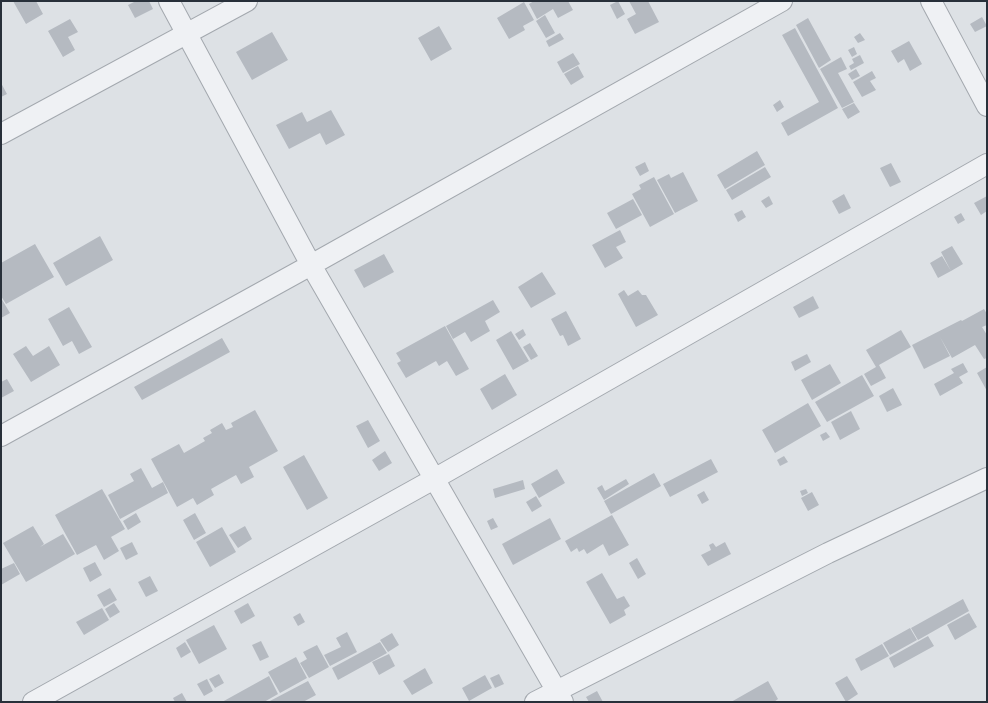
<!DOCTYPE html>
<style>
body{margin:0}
#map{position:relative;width:988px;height:703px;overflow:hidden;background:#dde1e5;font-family:Manrope,sans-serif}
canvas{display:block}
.frame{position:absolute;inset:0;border:2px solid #28303a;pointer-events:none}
</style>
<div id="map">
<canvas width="988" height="703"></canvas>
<div class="frame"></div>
</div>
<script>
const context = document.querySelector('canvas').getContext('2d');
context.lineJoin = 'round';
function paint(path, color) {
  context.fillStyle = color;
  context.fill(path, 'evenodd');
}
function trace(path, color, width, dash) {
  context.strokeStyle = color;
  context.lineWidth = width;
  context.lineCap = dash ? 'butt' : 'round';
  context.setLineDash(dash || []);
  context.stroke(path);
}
paint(new Path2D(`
 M13,1h23l7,13 -17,10z
 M136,1h13l4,8 -18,9 -7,-13z
 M534,1h34l5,9 -15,8 -5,-9 -16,10 -8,-15z
 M618,1l7,13 -8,5 -7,-14z
 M629,1h19l11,21 -24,12 -8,-15 9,-5z
 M524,2l10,18 -11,6 2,4 -16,9 -12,-21z
 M545,15l10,18 -9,5 -10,-17z
 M982,17l5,9 -12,6 -5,-8z
 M808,18l23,42 -12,8 -23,-43z
 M70,19l8,13 -10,5 7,13 -12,7 -15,-26z
 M439,26l13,23 -21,12 -13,-23z
 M795,28l43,80 -50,28 -7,-13 38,-21 -37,-67z
 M272,32l16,28 -36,20 -16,-28z
 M560,33l4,6 -15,8 -3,-6z
 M860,33l5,7 -7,3 -4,-6z
 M909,41l13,23 -12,7 -6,-12 -6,4 -7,-12z
 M854,47l3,7 -5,3 -4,-7z
 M573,53l7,11 -17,9 -6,-11z
 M860,55l4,8 -13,7 -2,-4 5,-3 -2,-4z
 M841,57l6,12 -9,4 16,29 -12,6 -22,-39z
 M578,66l6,11 -13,8 -7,-11z
 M856,69l4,7 -8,4 -4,-6z
 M872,71l4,7 -6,3 6,9 -14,7 -9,-15z
 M1,83l6,11 -6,3z
 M780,100l4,7 -7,5 -4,-7z
 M854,103l6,9 -12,7 -6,-10z
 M331,110l14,25 -19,10 -6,-12 -31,16 -13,-24 26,-13 5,10z
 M757,151l8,14 -40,24 -8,-14z
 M645,162l4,9 -9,5 -5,-9z
 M891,163l10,19 -11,5 -10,-19z
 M765,167l6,10 -39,23 -6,-10z
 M683,172l15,29 -23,12 -18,-33 12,-6 2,4z
 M654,177l20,37 -24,13 -18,-33 9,-5 -2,-4z
 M844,194l7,14 -12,6 -7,-13z
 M769,196l4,8 -7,4 -5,-7z
 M987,196v15l-6,4 -7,-12z
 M633,199l9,16 -26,14 -9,-16z
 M742,210l4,7 -8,5 -4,-8z
 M961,213l4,7 -7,4 -4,-7z
 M620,230l6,12 -10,5 7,11 -18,10 -13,-23z
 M100,236l13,24 -47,26 -13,-23z
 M35,244l19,33 -48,27 -5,-8v-33z
 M952,246l11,18 -12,7 -10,-19z
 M384,254l10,18 -30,16 -10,-18z
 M942,256l9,15 -13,7 -8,-15z
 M542,272l14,22 -25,14 -13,-21z
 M624,290l4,6 10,-6 4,5h4l12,20 -22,12 -18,-33z
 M813,296l6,12 -20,10 -6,-11z
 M1,298l9,15 -9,5z
 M493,300l7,12 -15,9 5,10 -19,11 -6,-10 -12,7 -7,-13z
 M69,307l23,40 -13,7 -7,-13 -9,5 -15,-27z
 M984,309l3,5v11l-5,2 5,8v23l-3,1 -9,-14 -23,13 -12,-21 10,19 -26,13 -12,-24 49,-25 1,1z
 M566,311l15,28 -13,7 -5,-11 -3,1 -9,-17z
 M445,326l24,43 -13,7 -9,-15 -8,5 -3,-5 -30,17 -9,-15 4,-2 -5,-8z
 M523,329l3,6 -7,5 -4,-6z
 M901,330l10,17 -32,18 7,13 -15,8 -7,-12 12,-7 -10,-17z
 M511,331l18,30 -16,9 -17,-30z
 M222,338l8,14 -88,48 -8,-13z
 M530,343l8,13 -7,4 -8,-13z
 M26,346l7,10 16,-10 11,19 -29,17 -18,-28z
 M807,354l4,8 -16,9 -4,-9z
 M963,363l5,9 -9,5 4,6 -23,13 -6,-12 20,-11 -3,-4z
 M830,364l11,19 -29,17 -11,-20z
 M987,367v24l-10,-18z
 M505,374l12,21 -25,15 -12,-21z
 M862,375l12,21 -47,26 -12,-20z
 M7,379l7,12 -13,7v-16z
 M893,388l9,17 -15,7 -8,-16z
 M808,403l13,23 -46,27 -13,-23z
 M255,410l23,41 -29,16 5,10 -13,7 -5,-9 -25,14 3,6 -17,10 -4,-7 -16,9 -26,-48 28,-15 5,9 21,-12 -2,-3 9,-5 -2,-3 12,-7 4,7 7,-3 -2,-4z
 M851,411l9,18 -20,11 -9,-18z
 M368,420l12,21 -12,7 -12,-22z
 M826,432l4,5 -7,4 -3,-6z
 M385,451l7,12 -13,8 -7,-11z
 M304,455l24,43 -21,12 -24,-43z
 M784,456l4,6 -8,4 -3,-6z
 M711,459l7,13 -48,25 -7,-13z
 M141,468l11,20 11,-6 5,11 -48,26 -12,-24 26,-14 -4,-7z
 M557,469l8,14 -26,15 -8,-14z
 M654,473l7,13 -50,28 -7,-13z
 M626,479l3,5 -25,16 -7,-12 5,-3 3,6z
 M523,480l2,9 -30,9 -2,-9z
 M102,489l23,40 -14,8 8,14 -15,9 -8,-15 -19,10 -22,-40z
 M806,489l2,4 -6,3 -2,-5z
 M704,491l5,9 -7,4 -5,-9z
 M812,492l7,13 -11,6 -7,-13z
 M536,496l6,10 -10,6 -6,-10z
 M136,513l5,9 -13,8 -5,-9z
 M195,513l11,20 -12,7 -11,-20z
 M612,515l17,30 -20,11 -6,-12 -16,10 -3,-5 -5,3 -2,-4 -6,4 -6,-11z
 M493,518l5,9 -7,3 -4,-9z
 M550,518l11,21 -48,26 -11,-21z
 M33,526l11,18 -4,3 23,-13 12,20 -49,28 -23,-39z
 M245,526l7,13 -14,9 -9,-13z
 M222,527l14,25 -26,15 -14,-25z
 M132,542l6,12 -12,6 -6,-12z
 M725,542l6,12 -23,12 -7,-11 10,-5 -2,-5 4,-2 3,4z
 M637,558l9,16 -8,5 -9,-16z
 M95,562l7,13 -12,7 -7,-14z
 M14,563l6,11 -19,11v-16z
 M602,573l15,26 7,-3 6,10 -6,4 2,5 -16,9 -24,-42z
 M150,576l8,15 -12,6 -8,-15z
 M110,588l7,12 -13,7 -7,-12z
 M963,599l6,12 -51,29 -7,-12z
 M114,603l6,9 -10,6 -5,-9z
 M248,603l7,13 -14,8 -7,-13z
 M102,608l7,12 -25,15 -8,-13z
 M300,613l5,9 -7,4 -5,-9z
 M969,613l8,14 -22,13 -8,-15z
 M214,625l13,24 -28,15 -13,-24z
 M910,628l7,12 -27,15 -7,-12z
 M347,632l10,20 -27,14 -6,-11 17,-8 -5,-9z
 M392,633l7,12 -11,7 -8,-12z
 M928,636l6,10 -40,22 -5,-10z
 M261,641l8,16 -9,4 -8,-16z
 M185,642l6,10 -10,6 -5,-10z
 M380,642l7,11 -49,27 -6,-12z
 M882,644l7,12 -28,15 -6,-12z
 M317,645l12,22 -20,11 -9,-15 7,-4 -4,-7z
 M389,654l6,12 -16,9 -7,-13z
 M296,657l11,21 -27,15 -12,-21z
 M425,668l8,15 -21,12 -9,-14z
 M219,674l5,9 -9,5 -6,-9z
 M499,674l5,10 -9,4 -5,-10z
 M485,675l7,13 -23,13 -7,-13z
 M269,676l9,18 -14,8h-42z
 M847,676l11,18 -12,8 -11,-19z
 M207,679l6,12 -9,5 -7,-12z
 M308,681l8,14 -13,7h-35z
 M768,681l10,18 -4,3h-43z
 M597,691l6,11h-14l-3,-5z
 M182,693l5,9h-12l-2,-4z`), '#b5bac1');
const minor = new Path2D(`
 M169,1l142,264 252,437
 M931,1l56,105
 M1,134l246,-133
 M1,436l310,-171 471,-264
 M33,702l401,-223 553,-315
 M535,702l293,-149 159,-75`);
trace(minor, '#a3a8ae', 22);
trace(minor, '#eff1f4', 20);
</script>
